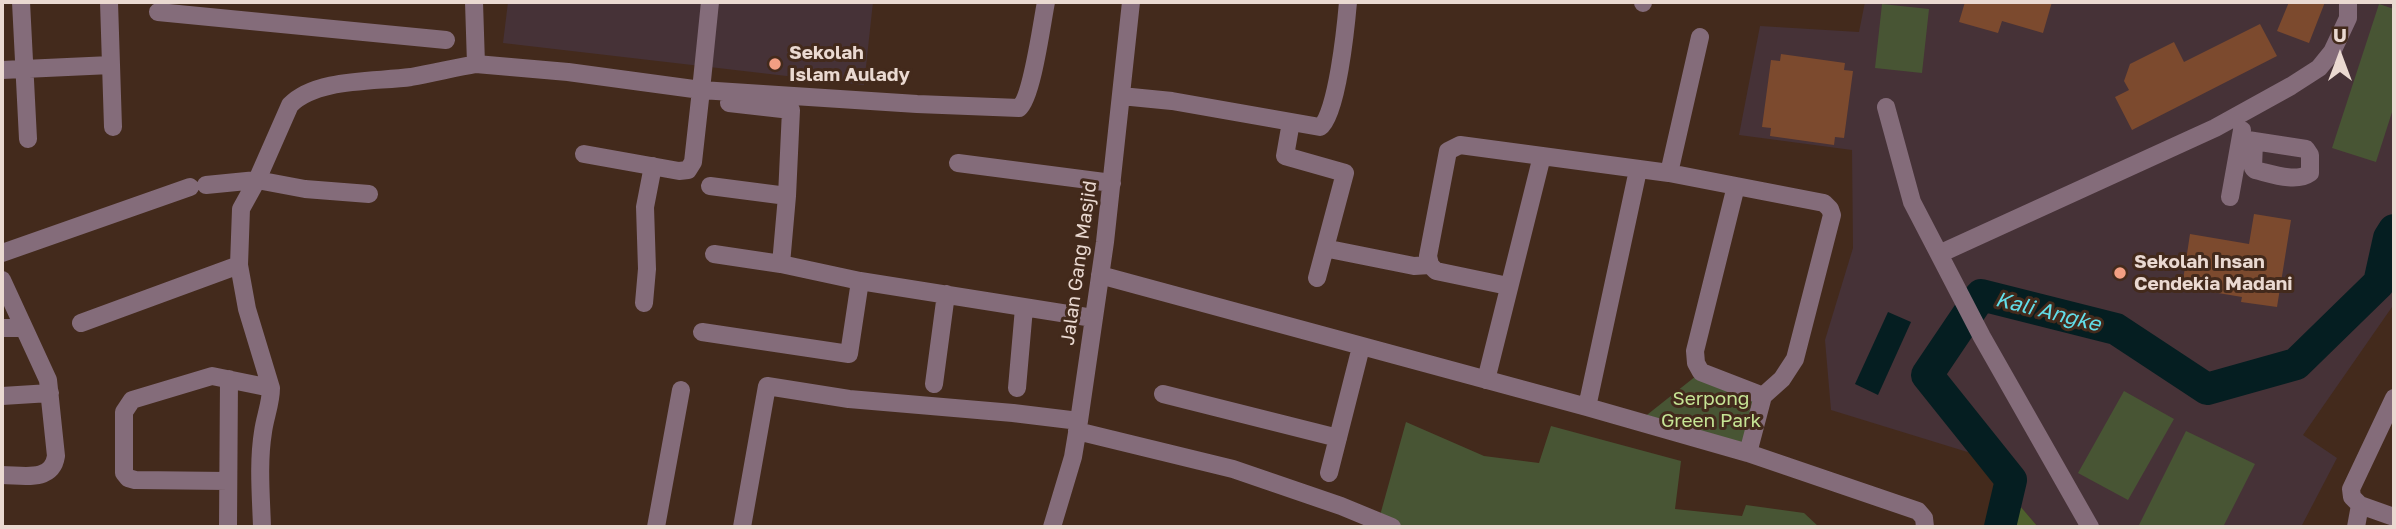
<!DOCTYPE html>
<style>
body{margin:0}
#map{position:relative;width:2396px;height:529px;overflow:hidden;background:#432a1c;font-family:"Golos Text",sans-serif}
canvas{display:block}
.frame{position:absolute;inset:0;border:4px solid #ead9d1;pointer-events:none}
.north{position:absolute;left:2305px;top:21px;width:70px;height:70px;-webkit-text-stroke:5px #432a1c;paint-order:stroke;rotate:0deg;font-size:19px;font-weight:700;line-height:28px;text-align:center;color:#ead9d1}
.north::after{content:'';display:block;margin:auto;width:24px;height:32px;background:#ead9d1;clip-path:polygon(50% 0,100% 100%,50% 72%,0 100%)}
</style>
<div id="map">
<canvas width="2396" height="529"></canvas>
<div class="frame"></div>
<div class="north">U</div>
</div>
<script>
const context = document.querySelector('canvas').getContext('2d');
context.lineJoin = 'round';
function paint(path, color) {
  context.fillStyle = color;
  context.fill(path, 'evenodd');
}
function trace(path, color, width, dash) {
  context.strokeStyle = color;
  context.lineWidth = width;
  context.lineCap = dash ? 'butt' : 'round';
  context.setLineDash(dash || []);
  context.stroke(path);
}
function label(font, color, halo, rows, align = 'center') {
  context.font = font + ' "Golos Text",sans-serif';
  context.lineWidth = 6;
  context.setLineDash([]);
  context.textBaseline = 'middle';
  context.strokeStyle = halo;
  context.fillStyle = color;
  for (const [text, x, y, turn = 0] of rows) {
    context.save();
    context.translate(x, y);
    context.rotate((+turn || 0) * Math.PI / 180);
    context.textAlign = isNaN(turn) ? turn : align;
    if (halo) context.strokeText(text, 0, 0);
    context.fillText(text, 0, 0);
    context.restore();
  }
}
paint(new Path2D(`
 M508,2h365l-9,83 -361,-42z
 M1865,2h529v296l-2,9 -89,128 34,23 -36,69h-263l-64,-73 -143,-44 -6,-70 28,-92 -1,-98 -113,-15 21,-109 99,6z`), '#463237');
paint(new Path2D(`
 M1882,4l47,5 -7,64 -47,-5z
 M2379,4l15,5v97l-18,56 -44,-14z
 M1701,372l62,24 -15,57 -110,-31z
 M2124,391l50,28 -46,81 -50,-27z
 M1406,422l78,34 55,7 12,-37 130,35 -6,48 67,7 4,-11 58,8 15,14h-434l-6,-8z
 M2186,431l69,33 -32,63h-85z`), '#485534');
paint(new Path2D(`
 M2008,492l30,35h-53z`), '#4e612d');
paint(new Path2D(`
 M1888,312l23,10 -33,73 -23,-11z`), '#051e21');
trace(new Path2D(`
 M2000,527l11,-47 -84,-105 54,-80 135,34 91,60 89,-25 83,-81 10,-45 5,-8`), '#051e21', 32);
paint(new Path2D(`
 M1965,2h87l-9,31 -41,-12 -4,12 -39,-11z
 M2289,2h36l-16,41 -32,-12z
 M2260,24l17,32 -145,74 -17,-33 14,-7 -5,-9 6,-17 44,-22 10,20z
 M1781,54l64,9 -1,7 9,1 -9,67 -9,-1 -1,8 -64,-9 1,-8 -9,-1 9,-67 9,1z
 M2254,214l37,6 -14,87 -36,-5 1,-5 -60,-10 8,-53 59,10z`), '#7c4a2e');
trace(new Path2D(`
 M21,2l7,137
 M109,2l4,125
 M1643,2v1
 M158,12l288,28
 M476,64l92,8 133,18 9,-88
 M2,70l109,-5
 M1121,96l51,5 148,26c17,-11 26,-102 28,-125
 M729,103l62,7 -4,86 -6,68
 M1886,107l26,95 27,52
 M1291,122l-6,34 60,17 -28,105
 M2241,139l65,10 4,6v18c-14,10 -38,1 -55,-3l-2,-2 1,-26
 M584,154l95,17 9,-1 5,-8 8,-72 216,14 102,4c13,-10 23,-86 27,-106
 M958,163l154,20
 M1669,173l31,-136
 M206,185l51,-5 48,9 64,5
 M710,186l77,10
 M1736,186l-41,165 1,12 5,9 62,24
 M2230,197l12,-67
 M1334,250l80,16 16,-1
 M2,253l188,-66
 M714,254l67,10 79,17 233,37
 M1100,275l487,132 161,46 170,58 6,7 1,9
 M2,280l46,100 8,76c-4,27 -34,19 -54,19
 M1508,286l-72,-15 -6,-6 -2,-9 20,-105 12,-6 209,28 155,30 6,6 2,6 -37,144 -13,20 -19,17 -15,57
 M644,303l3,-34 -2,-62 8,-41
 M81,323l158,-58
 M2,328h21
 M702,332l147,22 11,-73
 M1486,380l56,-224
 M934,384l12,-90
 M1017,388l7,-80
 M1163,394l175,44
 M2,396l48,-3
 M1587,407l51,-237
 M1077,431l156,38 108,37 51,21
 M1329,473l32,-126
 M228,481l-93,-1 -7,-2 -4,-5v-61l8,-12 80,-24 59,12
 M2360,505l34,12
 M228,527l1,-148
 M262,527c-1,-31 -4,-64 1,-95 2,-15 8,-29 8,-44l-24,-79 -8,-44 2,-56 16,-29 33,-75c26,-27 85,-23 121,-28 22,-4 43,-9 65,-13l-2,-62
 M656,527l25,-137
 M742,527l25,-141 82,13 164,14 66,8
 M1052,527l21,-70 6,-36 26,-179 26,-240
 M2090,527l-108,-190 -43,-83 276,-126 76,-42 28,-18 13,-16 16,-34v-16
 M2356,527l4,-22 -8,-8 -1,-8 43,-91`), '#846c7a', 18);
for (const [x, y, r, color] of [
 [775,64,7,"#f39f83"],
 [2120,273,7,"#f39f83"]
]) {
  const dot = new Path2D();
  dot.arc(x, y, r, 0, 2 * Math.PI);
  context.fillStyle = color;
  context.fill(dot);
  trace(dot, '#432a1c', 2.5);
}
label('bold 19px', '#ead9d1', '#432a1c', [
 ["Sekolah",789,53],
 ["Islam Aulady",789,75],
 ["Sekolah Insan",2134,262],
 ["Cendekia Madani",2134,284]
], 'left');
label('19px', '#ead9d1', '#432a1c', [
 ["Jalan Gang Masjid",1079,263,-82]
]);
label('19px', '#c6e595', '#432a1c', [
 ["Serpong",1711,399],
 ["Green Park",1711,421]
]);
label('italic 21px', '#62dde8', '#432a1c', [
 ["Kali Angke",2048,312,14]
]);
</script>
